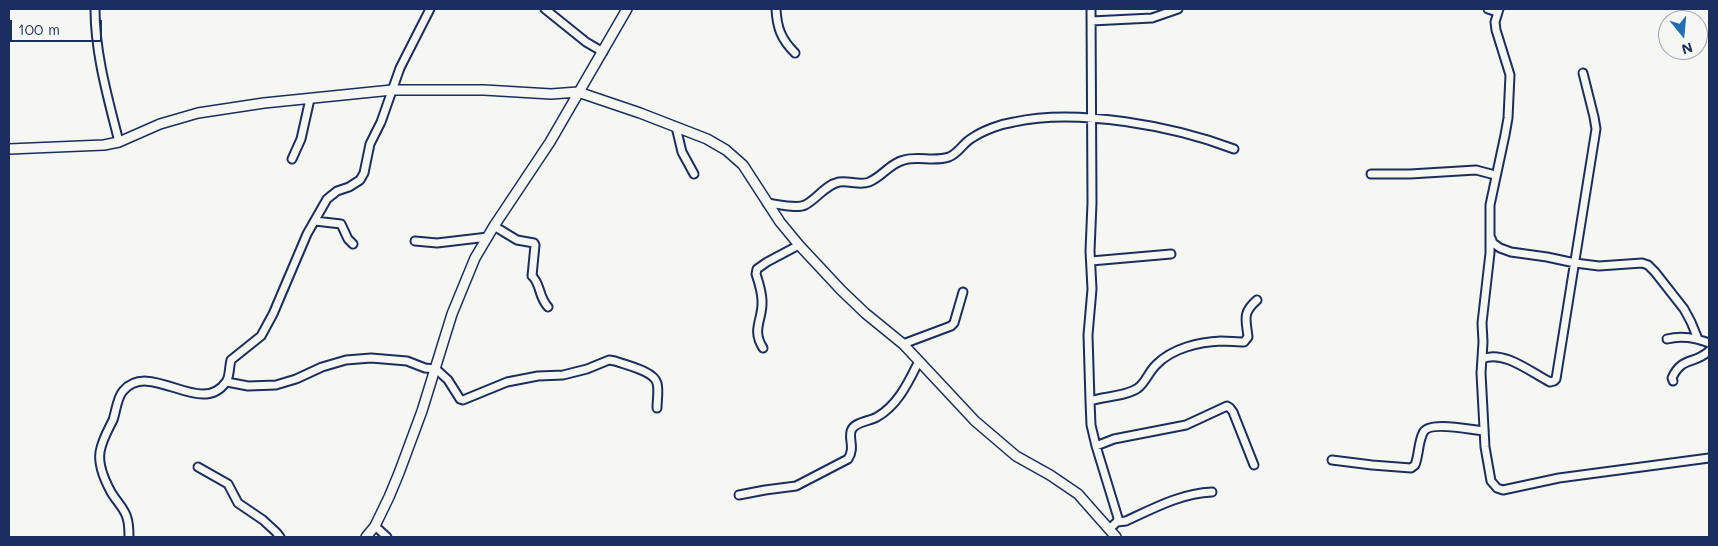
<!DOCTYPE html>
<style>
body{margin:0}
#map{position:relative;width:1718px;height:546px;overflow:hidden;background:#f6f6f2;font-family:Mali,sans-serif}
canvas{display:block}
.frame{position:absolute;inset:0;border:10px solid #1b2f5e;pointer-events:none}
.north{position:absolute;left:1658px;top:10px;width:50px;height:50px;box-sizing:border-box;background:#f6f6f2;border:1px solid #9ea6b7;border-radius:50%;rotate:163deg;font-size:14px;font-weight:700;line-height:20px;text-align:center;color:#1b2f5e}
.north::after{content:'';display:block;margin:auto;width:18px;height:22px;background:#1f6fb2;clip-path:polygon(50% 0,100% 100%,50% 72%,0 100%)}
.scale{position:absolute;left:10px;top:20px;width:92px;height:22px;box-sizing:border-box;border:2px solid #1b2f5e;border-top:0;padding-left:6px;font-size:15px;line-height:18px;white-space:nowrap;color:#1b2f5e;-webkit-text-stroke:4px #f6f6f2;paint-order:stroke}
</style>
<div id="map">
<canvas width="1718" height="546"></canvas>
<div class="frame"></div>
<div class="north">N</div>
<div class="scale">100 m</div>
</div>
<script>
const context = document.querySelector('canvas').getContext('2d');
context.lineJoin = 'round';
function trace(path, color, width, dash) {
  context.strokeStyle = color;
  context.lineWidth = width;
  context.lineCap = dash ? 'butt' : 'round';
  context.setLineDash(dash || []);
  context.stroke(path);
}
const minor = new Path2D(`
 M95,9c0,45 13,89 24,133
 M545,9l41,33 17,10
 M776,9c1,19 5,30 19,44
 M1091,9l1,194 -2,48 2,38 -4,46 2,66 1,24 5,21 22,72 -1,4 -8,7
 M1488,9l9,3
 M1499,9l-4,13 1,8 14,45 -2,43 -3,17 -15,70v48l-8,70 1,19 -2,31 4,74 6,34 6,7 6,2 56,-12 150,-20
 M1091,21l61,-3 26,-9
 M676,127l6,25 12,22
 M292,159l9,-20 9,-40
 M1371,174h39l66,-4 19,5
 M767,203c9,1 30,6 38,2 12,-6 20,-20 34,-23 10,-2 20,4 30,0 13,-5 21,-19 35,-22 15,-4 30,2 45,-3 10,-4 14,-14 23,-19 12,-8 29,-14 42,-16 63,-14 160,4 220,27
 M315,221l26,3 7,15 5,5
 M494,226l23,14 17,3 1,2 -3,31c9,8 6,20 16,31
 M1491,238l2,5 7,5 11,4 36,5 28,6 24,3 43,-3 6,2 7,7 29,37 7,13 7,17
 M415,241l22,2 51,-6
 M1091,261l80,-7
 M1667,339c15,-4 28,-1 42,4
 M903,344l48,-18 3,-3 9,-31
 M763,348c-12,-19 0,-28 -1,-47 0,-9 -3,-18 -6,-27l1,-5 10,-7 32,-17
 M1482,359c21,-10 50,14 68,23l4,-1 2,-2 40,-250 -2,-12 -11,-44
 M1673,381l-1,-3c10,-22 22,-13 37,-27
 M227,382l21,4 28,-1 20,-6 26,-12 24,-7 25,-2 36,3 18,7 11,1 12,11 12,19 3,1 44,-18 31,-6 25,-1 24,-6 22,-9 6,1c11,4 39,10 42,22 2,8 0,17 0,25
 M1090,401c14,-5 35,-4 48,-13 8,-6 11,-17 19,-24 16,-16 42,-22 64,-23 8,0 16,1 23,1l4,-5c-2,-18 -6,-24 9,-37
 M1096,446l18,-7 72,-14 41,-19 3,2 3,4 21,53
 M1332,460l40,5 39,3 4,-3c4,-10 3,-22 8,-32 5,-13 48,-3 61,-2
 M198,467l30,17 10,19 25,17 13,12 4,5
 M739,495l26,-5 31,-4 52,-27c8,-12 -1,-22 4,-30 4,-7 18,-8 25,-12 21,-12 31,-34 42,-56
 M1117,522l9,-1c28,-13 56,-28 86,-29
 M375,526l12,11
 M129,537c0,-6 0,-13 -2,-19 -2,-9 -11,-17 -16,-26 -6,-11 -13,-27 -11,-40 2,-12 8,-22 13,-32 3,-9 4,-22 10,-29 27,-32 78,27 103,-9 4,-5 3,-15 5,-22l30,-24 12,-22 34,-80 20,-35 10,-8 12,-4 11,-7 4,-7 6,-29 11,-22 19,-54 30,-59`);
const tertiary = new Path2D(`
 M9,149l95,-4 15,-3 41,-18 38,-11 66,-10 128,-13h92l67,4 27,-2 62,21 67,26 19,11 17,15 37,57 19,23 42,45 24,23 38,31 72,77 41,35 34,19 28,19 38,43
 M366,537l9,-11 14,-29 10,-24 23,-62 30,-97 23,-56 19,-32 56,-84 77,-133`);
trace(minor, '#1b2f5e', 11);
trace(tertiary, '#1b2f5e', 12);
trace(minor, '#f6f6f2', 7);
trace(tertiary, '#f6f6f2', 9);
</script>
